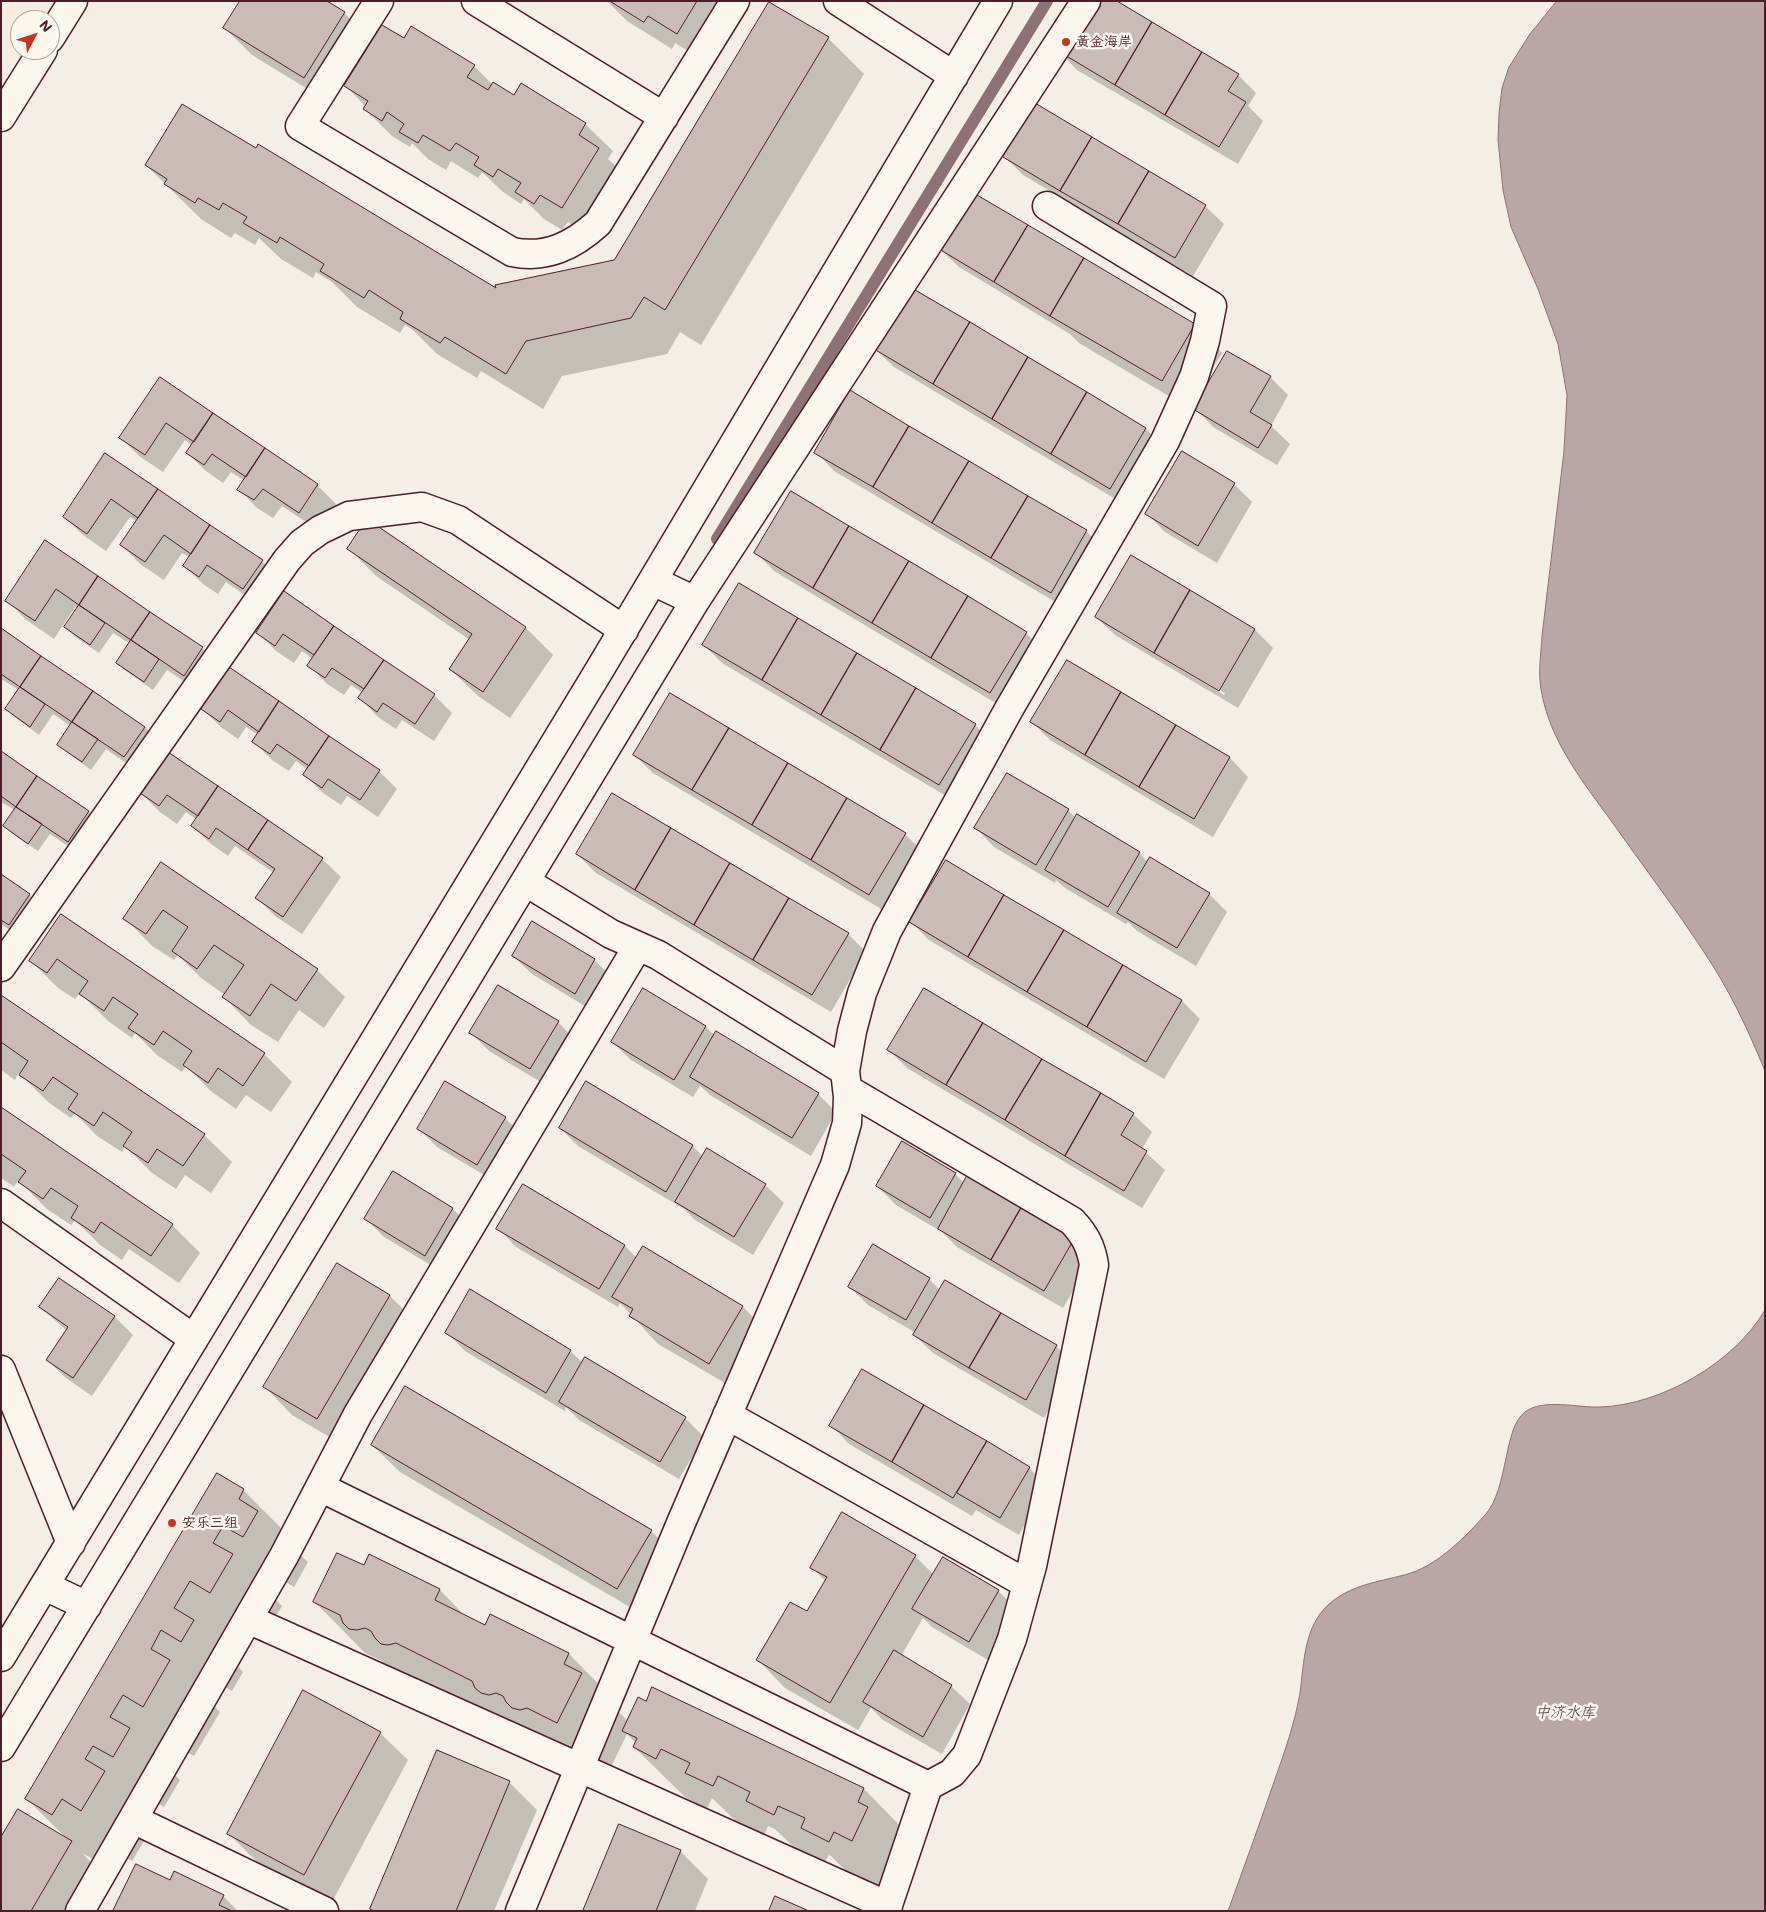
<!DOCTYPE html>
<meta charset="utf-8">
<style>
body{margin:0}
#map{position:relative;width:1766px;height:1912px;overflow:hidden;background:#f4eee4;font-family:Mali,sans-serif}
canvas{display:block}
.frame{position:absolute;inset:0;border:2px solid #4a1f2b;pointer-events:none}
.north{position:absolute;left:10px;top:10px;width:50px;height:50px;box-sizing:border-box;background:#fbf7ec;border:1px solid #b4a19f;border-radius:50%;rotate:50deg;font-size:14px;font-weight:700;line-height:20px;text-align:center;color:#4a1f2b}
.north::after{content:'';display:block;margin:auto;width:18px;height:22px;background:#c8321e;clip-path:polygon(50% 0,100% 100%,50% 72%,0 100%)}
</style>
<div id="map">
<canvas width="1766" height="1912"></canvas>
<div class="frame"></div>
<div class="north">N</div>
</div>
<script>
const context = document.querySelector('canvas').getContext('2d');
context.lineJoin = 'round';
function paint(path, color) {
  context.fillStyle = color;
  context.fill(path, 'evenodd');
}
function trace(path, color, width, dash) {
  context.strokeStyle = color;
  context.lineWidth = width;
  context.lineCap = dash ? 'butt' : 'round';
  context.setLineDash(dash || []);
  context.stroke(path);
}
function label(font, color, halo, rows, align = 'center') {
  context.font = font + ' Mali,"LXGW WenKai TC",sans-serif';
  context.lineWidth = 5;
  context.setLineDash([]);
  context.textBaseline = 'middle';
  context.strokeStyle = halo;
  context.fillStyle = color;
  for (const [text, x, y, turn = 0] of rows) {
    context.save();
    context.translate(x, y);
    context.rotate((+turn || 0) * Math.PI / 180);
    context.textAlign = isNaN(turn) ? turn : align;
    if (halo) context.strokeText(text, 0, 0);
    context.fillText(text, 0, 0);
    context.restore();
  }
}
const water = new Path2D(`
 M1557,1h208v1070c-18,-44 -36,-82 -63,-122 -28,-43 -60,-84 -90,-127 -29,-40 -63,-82 -71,-133 -3,-17 0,-35 1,-53l22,-185 3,-56 -9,-51 -20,-55 -27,-62 -8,-37 -5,-50 1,-27 3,-25 7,-21 21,-33z
 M1765,1310v601h-537c16,-44 32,-88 47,-132 10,-28 20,-57 25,-86 4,-30 4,-66 28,-88 24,-22 54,-23 83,-32 29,-10 54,-36 74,-58 24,-27 18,-87 40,-103 18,-14 54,-4 75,-5 61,-2 134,-44 165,-97z`);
paint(water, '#baa7a5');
trace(water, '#8d7174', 1);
paint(new Path2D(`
 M607,1h124l-26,60 -30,-18 -3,6 -45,-28z
 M344,13l29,29 31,-2 8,-12 62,38 19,19 22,12 7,-12 63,39 28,27 -5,8 18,17 -36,59 -22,-13 -6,8 -18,-11 -20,-20 -3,5 -18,-12 -21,-20 -4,6 -27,-17 -5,9 -18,-11 -16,-16 -2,4 -18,-11 -27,-27 1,-2 -22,-23 -12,20 -80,-49 -27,-27z
 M828,38l36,36 -163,271 -21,-13 -13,22 -105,22 -19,33 -62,-38 -4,7 -40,-24 -24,-24 -8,-5 -5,8 -43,-26 -25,-25 -16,-10 -3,6 -32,-19 -22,-21 -4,7 -20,-12 -4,5 -30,-19 -55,-54 352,126 117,-30z
 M1059,51l179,24 18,18 -8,13 15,15 -25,43 -161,-94z
 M1004,156l201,50 19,18 -31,52 -170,-101z
 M940,249l255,76 27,28 -33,55 -110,-65 -9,-9 -111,-67z
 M911,289l235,140 18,18 -35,60 -235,-140 -19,-18z
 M1270,377l18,18 -17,31 19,18 -13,21 -64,-38 -18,-19z
 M161,379l156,106 19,19 -18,26 -36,-24 -9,12 -16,-10 -18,-19 6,-8 -14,-9 -8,11 -17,-12 -19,-18 5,-7 -7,-6 -22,32 -24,-16 -18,-18z
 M816,452l270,79 19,19 -36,60 -235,-139z
 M106,455l156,106 18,19 -18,27 -36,-25 -8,12 -15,-10 -19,-18 6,-8 -8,-5 -18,27 -24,-16 -18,-19 15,-23 -7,-5 -24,34 -23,-16 -19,-18z
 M1234,484l18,18 -35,61 -52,-31 -18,-18z
 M368,521l158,107 27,27 -43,63 -32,-22 -28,-27 20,-29 -94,-64 -27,-27z
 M46,542l156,106 18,18 -17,28 -36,-24 -14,20 -26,-18 -9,-9 12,-19 -17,-11 -14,20 -25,-17 -9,-9 13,-18 -3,-2 -21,32 -29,-20 -18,-19z
 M756,553l270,80 18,18 -35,60 -235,-140z
 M1132,557l123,73 18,18 -35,60 -123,-73 -19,-18zM1116,628l109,65 -1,2 -108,-64z
 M285,593l149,102 18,18 -18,28 -32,-21 -6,9 -18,-12 -18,-19 3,-5 -12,-8 -7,10 -17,-11 -18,-19 4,-6 -11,-8 -8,12 -18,-12 -18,-18z
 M1,630l144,97 18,19 -20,29 -37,-26 -15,21 -23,-17 -9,-9 12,-18 -18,-12 -14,21 -23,-17 -9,-9 13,-18 -17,-11 -2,2z
 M704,645l271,80 18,18 -35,60 -236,-140z
 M1068,662l162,96 18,19 -35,60 -163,-97 -18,-18z
 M229,669l150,102 18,18 -19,28 -31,-21 -6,9 -18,-12 -18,-18 3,-5 -12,-9 -7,10 -17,-11 -19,-19 5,-6 -12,-8 -8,12 -17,-12 -19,-18z
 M670,694l235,140 19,19 -36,60 -235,-140 -19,-18z
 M1,752l88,60 18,18 -20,29 -37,-25 -12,17 -24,-16 -9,-9 10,-16 -14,-8z
 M168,753l154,106 19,18 -39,57 -27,-18 -18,-18 17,-25 -39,-27 -7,10 -17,-12 -19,-18 5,-6 -11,-8 -9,12 -17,-12 -19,-19z
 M1008,774l60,36 8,8 63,35 9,9 61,32 18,18 -31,54 -59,-35 -9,-9 -2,2 -61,-36 -9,-8 -1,3 -61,-36 -18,-19z
 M577,854l271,80 18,18 -35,60 -235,-139z
 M946,862l236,139 18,18 -36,60 -235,-139 -18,-18z
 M162,863l155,107 28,27 -21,31 -25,-18 -21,32 -27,-17 -27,-28 1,-2 -24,-17 -23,-23 -4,5 -22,-14 -27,-28z
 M1,875l29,20 18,18 -20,30 -27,-19z
 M61,916l203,138 28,28 -21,30 -25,-17 -10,14 -24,-17 -26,-26 -4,6 -25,-17 -22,-22 -3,5 -24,-17 -28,-28 -5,6 -17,-11 -27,-27z
 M513,956l81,4 19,18 -20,33 -61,-37z
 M643,990l63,37 9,9 103,58 18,18 -25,44 -101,-61 -10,-9 -7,11 -62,-37 -19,-18z
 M1,997l203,138 28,27 -21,31 -26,-18 -9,14 -24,-16 -27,-27 -3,6 -25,-16 -22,-23 -4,5 -23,-16 -29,-29 -4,7 -14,-10z
 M558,1022l18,19 -27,46 -60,-36 -18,-18z
 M889,1050l244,64 19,18 -10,17 23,21 -23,38 -235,-140z
 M587,1083l106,63 10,11 62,28 19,18 -31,52 -58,-35 -11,-11 -106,-63 -18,-18z
 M1,1109l171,116 28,28 -21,30 -50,-34 -7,11 -22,-15 -25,-25 -4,5 -24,-16 -29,-29 -4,7 -13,-9z
 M505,1118l18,18 -27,46 -59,-35 -19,-19z
 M902,1143l53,31 10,10 109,56 18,18 -29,50 -106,-61 -15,-15 -46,-27 -19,-19z
 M393,1173l60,36 18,18 -27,46 -60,-36 -18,-18z
 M498,1228l127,18 12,12 105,48 28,28 -33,56 -79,-46 -38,-41 -2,4 -102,-60z
 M337,1265l53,31 27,27 -72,123 -53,-31 -27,-28z
 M59,1279l56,38 18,18 -41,61 -26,-18 -19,-18 20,-29 -27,-24z
 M929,1279l11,11 116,56 18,19 -30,53 -111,-65 -19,-18 2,-2 -48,-28 -18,-18z
 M470,1291l100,60 13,12 102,55 19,19 -25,42 -100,-59 -13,-13 -1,4 -100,-60 -18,-18z
 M863,1371l166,97 18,18 -28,49 -43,-25 -4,6 -123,-72 -18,-19z
 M372,1445l279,86 27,27 -33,58 -245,-144z
 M243,1490l51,51 -3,5 17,16 -14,25 -20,-12 -8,14 16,17 -21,36 -20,-11 -14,24 16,17 -11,19 -20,-11 -9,15 17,17 -26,44 -20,-11 -11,18 17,17 -16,27 -20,-12 11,28 -23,38 -19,-12 -10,16 -21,-12 17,17 -25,41h-73l65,-73 -39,-39z
 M370,1556l70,34 26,27 20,10 5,-11 78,38 50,51 -2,5 11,11 18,-18 7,-14 211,100 50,51 -34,52 -27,-14 -21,-21 -3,-2 -5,9 -26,-13 -23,-22 -7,-3 -4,10 -26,-13 -26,-25 -5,11 -22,-12 -51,-50 2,-4 -9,-9 -19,39 -161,-80 -7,2 -13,-6 -11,-11 -7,2 -14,-6 -13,-13 -17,-8 -50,-51 49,-35z
 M915,1556l19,19 64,16 19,18 -29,51 -56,-33 -9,-9 -22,38 50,30 19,18 -28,50 -59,-34 -12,-12 -13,22 -73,-42 -27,-28 50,-47 18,-31 -14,-15z
 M380,1733l28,27 -76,142 -76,-41 -28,-28z
 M438,1752l71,30 28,28 -43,101h-121l-2,-2z
 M680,1851l28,28 -13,32h-111z
 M170,1882l53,14 15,15h-123z`), '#0003');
trace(new Path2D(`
 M717,539l330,-538`), '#8d7174', 12);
const building = new Path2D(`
 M240,1h87l18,11 -41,66 -81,-50z
 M610,1h87l-20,33 -29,-18 -4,6z
 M1087,1h30l35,21 -37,63 -57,-34z
 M769,2l60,35 -164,273 -21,-13 -13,21 -105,23 -20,33 -61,-37 -5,6 -40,-24 3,-7 -34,-22 -5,8 -44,-27 4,-7 -44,-27 -3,6 -34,-20 4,-6 -24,-14 -4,7 -21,-12 -3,5 -31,-19 3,-5 -22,-14 37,-61 74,44 2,-4 238,144 -1,-3 119,-25z
 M1152,22l50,30 -37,63 -50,-30z
 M382,25l22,13 7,-12 64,39 -8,12 21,13 5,-8 21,13 7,-12 65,40 -7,12 20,13 -37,60 -22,-13 -6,9 -19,-12 6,-9 -23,-14 -5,8 -19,-12 5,-8 -23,-14 -6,8 -27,-16 -5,8 -19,-11 5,-8 -17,-12 -5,9 -19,-12 5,-8 -24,-15z
 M1202,52l37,22 -11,17 18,11 -27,45 -54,-32z
 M1035,103l57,34 -32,54 -57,-34z
 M1092,137l57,34 -31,53 -58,-33z
 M1149,171l57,34 -31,53 -57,-34z
 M972,192l56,33 -34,57 -55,-33z
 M1028,225l56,33 -34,58 -56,-34z
 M1084,258l111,66 -33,57 -112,-65z
 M910,287l60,35 -37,62 -59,-35z
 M970,322l58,35 -36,62 -59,-35z
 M1227,351l44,25 -21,36 22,13 -14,23 -65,-39z
 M1028,357l59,35 -36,62 -59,-35z
 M160,377l53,36 -19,29 -28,-19 -21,32 -26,-17z
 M850,390l59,36 -36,61 -59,-34z
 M1087,392l59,36 -36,61 -59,-35z
 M213,413l52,35 -19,29 -34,-23 -8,11 -18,-12z
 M909,426l60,35 -37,62 -59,-36z
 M265,448l53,36 -19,29 -36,-24 -9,11 -17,-10z
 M1182,451l53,32 -37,63 -53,-32z
 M105,453l53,36 -20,29 -27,-19 -24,35 -24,-17z
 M969,461l59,35 -37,62 -59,-35z
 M158,489l52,36 -19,29 -27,-19 -19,27 -25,-17z
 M791,491l58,35 -36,62 -59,-35z
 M1028,496l59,34 -36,63 -60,-35z
 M367,519l159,108 -43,65 -34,-23 23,-35 -125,-85z
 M210,525l53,35 -20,29 -36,-24 -8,12 -16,-11z
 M849,526l60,35 -37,62 -59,-35z
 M45,540l53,36 -19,29 -23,-16 -21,32 -30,-20z
 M1131,555l59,35 -36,63 -59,-36z
 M909,561l59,35 -37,62 -59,-35z
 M98,576l52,36 -19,28 -52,-35z
 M739,583l59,35 -36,62 -60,-35z
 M1190,590l65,39 -36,62 -65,-38z
 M284,591l50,35 -20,29 -31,-21 -8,12 -19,-13z
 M968,596l59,36 -37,61 -59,-35z
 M79,605l26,18 -15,22 -26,-18z
 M150,612l53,35 -19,29 -53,-36z
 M798,618l59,35 -36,62 -59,-35z
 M334,626l50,34 -20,29 -32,-21 -7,10 -18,-12z
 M1,628l40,28 -21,31 -19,-13z
 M131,640l28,19 -15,23 -28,-19z
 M857,653l59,35 -36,62 -59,-35z
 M41,656l52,35 -21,31 -52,-35z
 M384,660l51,34 -20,30 -32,-21 -6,9 -19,-14z
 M1067,660l54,32 -36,63 -55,-33z
 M229,667l50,34 -20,31 -31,-22 -8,12 -19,-13z
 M20,687l25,17 -15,23 -25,-18z
 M916,688l60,36 -37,61 -59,-35z
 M93,691l52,36 -21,30 -52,-35z
 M1121,692l55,33 -37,62 -54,-32z
 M670,693l59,35 -37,62 -59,-35z
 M279,701l50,35 -20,30 -32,-22 -7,10 -18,-12z
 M72,722l26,17 -16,23 -25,-17z
 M1176,725l54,32 -36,62 -55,-32z
 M729,728l59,35 -36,62 -60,-35z
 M329,736l51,34 -20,30 -32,-21 -6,9 -19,-13z
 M1,751l36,25 -21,31 -15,-11z
 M168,752l50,34 -20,30 -31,-21 -8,11 -19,-13z
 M788,763l59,35 -36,62 -59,-35z
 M1007,773l62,36 -33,56 -62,-37z
 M37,776l52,35 -21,31 -52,-35z
 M218,786l50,34 -20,30 -32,-22 -7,11 -18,-13z
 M612,793l59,35 -36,62 -59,-36z
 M847,798l59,35 -37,62 -58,-35z
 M16,807l26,17 -14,20 -25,-18z
 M1077,814l63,38 -32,55 -63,-37z
 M268,820l55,38 -40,59 -28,-19 20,-29 -27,-19z
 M671,828l59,35 -36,62 -59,-35z
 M1150,857l60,36 -33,55 -60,-35z
 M946,860l58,35 -36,62 -59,-35z
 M161,862l157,107 -22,32 -25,-17 -21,32 -28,-19 22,-32 -30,-20 -17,24 -25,-18 16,-24 -25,-17 -17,24 -23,-15z
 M730,863l59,35 -36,62 -59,-35z
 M1,874l29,20 -21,31 -8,-5z
 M1004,895l60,35 -37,62 -59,-35z
 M789,898l60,35 -37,62 -59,-35z
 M61,914l204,139 -22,33 -25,-18 -10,15 -25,-18 9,-14 -29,-20 -9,14 -26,-17 10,-14 -25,-17 -9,14 -25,-17 9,-13 -31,-22 -10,14 -18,-12z
 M532,921l63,38 -20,35 -63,-38z
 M1064,930l59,35 -36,62 -60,-35z
 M1123,965l59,35 -36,62 -59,-35z
 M498,985l61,36 -29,48 -61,-36z
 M643,988l63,38 -32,54 -63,-38z
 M924,988l59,35 -37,62 -59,-35z
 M1,995l204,139 -22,32 -26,-17 -9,14 -25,-17 9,-14 -29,-20 -9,14 -26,-17 10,-15 -25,-17 -10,14 -24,-16 9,-14 -27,-19z
 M983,1023l59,36 -37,61 -59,-35z
 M716,1031l103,62 -27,45 -102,-61z
 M1042,1059l59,34 -36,63 -60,-36z
 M445,1081l61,36 -29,48 -60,-36z
 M586,1081l107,64 -27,47 -107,-64z
 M1101,1093l33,20 -13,22 26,16 -23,40 -59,-35z
 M1,1107l172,117 -22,32 -50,-34 -7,11 -23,-15 7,-12 -27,-18 -8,11 -25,-17 8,-11 -25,-17z
 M902,1141l54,32 -26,45 -54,-32z
 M707,1148l59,36 -32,53 -59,-35z
 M393,1171l60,37 -28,48 -61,-37z
 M967,1176l54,32 -30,52 -53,-31z
 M523,1184l102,61 -26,44 -103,-60z
 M1021,1208l53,31 -30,52 -53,-31z
 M873,1244l57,34 -24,42 -58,-33z
 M643,1246l100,60 -34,58 -80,-48 4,-7 -21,-12z
 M337,1263l53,32 -73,124 -54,-32z
 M59,1278l56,38 -42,62 -27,-18 22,-33 -29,-20z
 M945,1280l56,33 -32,55 -56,-33z
 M470,1289l101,61 -25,43 -101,-60z
 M1001,1313l56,32 -31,55 -57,-32z
 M585,1357l101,60 -26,45 -101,-60z
 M862,1369l62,36 -32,57 -63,-36z
 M405,1386l247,144 -35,59 -246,-144z
 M924,1405l63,36 -34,57 -61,-36z
 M987,1441l43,26 -30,51 -43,-25z
 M217,1473l27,16 -5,10 19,12 -15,26 -20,-11 -10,17 20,11 -23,39 -20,-12 -16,27 20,12 -13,22 -20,-12 -10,19 19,11 -27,47 -20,-12 -13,22 20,11 -17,29 -20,-11 -8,13 20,12 -24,40 -19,-12 -10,16 -27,-16z
 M842,1512l74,43 -86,148 -74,-43 34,-58 17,9 20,-34 -17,-9z
 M337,1553l27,12 5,-11 71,35 -5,11 50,25 5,-11 79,39 -5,11 18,9 -25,50 -30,-15 -7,2 -8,-2 -6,-6 -3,-6 -7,-3 -7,2 -8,-2 -6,-5 -3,-7 -76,-38 -8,2 -7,-1 -6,-6 -4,-7 -6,-3 -8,2 -8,-1 -6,-6 -3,-8 -27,-13z
 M943,1557l56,33 -30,52 -57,-33z
 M894,1650l58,35 -29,52 -60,-35z
 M652,1687l212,101 -6,14 10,5 -16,34 -18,-9 -5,10 -28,-14 4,-10 -27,-12 -4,9 -28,-14 4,-9 -32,-16 -5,10 -28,-13 5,-10 -29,-14 -5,10 -23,-12 4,-9 -15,-7 16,-34 8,4z
 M303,1690l78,42 -77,143 -77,-41z
 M437,1750l73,31 -54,130h-82l-4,-2z
 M18,1809l54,32 -41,70h-30v-74z
 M619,1824l62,26 -25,61h-73z
 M136,1864l34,16 4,-9 50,24 -5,10 13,6h-119z
 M775,1896l34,15h-40z`);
paint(building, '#cabbb6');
trace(building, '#4a1f2b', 1);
const minor = new Path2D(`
 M379,1l-79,125 212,126c34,7 61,-6 86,-29l137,-222
 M476,1l188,116
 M838,1l116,75
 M50,38l23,-37
 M1,117l42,-67
 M653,581l42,20
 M526,882l85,52 47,21 187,116
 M1,967l286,-407 15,-17 18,-13 29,-14 73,-9 36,13 166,110
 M847,1089l225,132c13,14 19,25 22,44l-62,301 -20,73 -45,116 -15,18 -24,13 -42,125
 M1,1203l193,136
 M1,1370l70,173
 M727,1415l300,169
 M320,1487l608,299
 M45,1586l42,20
 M248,1619l640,287
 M1,1657l599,-988 398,-668
 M1,1747l694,-1146 391,-600
 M133,1819l191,92
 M80,1911l204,-355 74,-142 280,-468
 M520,1911l161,-388 154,-358 12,-42 1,-26 -3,-26 7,-40 10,-38 25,-62 122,-222 156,-268 29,-64 11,-36 7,-35 -165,-100`);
trace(minor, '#4a1f2b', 31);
trace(minor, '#fbf7ec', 28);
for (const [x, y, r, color] of [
 [1066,42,5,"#c8321e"],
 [172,1523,5,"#c8321e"]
]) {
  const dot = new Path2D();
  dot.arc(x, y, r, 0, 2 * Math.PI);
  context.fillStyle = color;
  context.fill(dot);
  trace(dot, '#fbf7ec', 2);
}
label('14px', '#4a1f2b', '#fbf7ec', [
 ["黄金海岸",1076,42],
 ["安乐三组",182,1523]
], 'left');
label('italic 15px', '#714f56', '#fbf7ec', [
 ["中济水库",1565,1712]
]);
</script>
